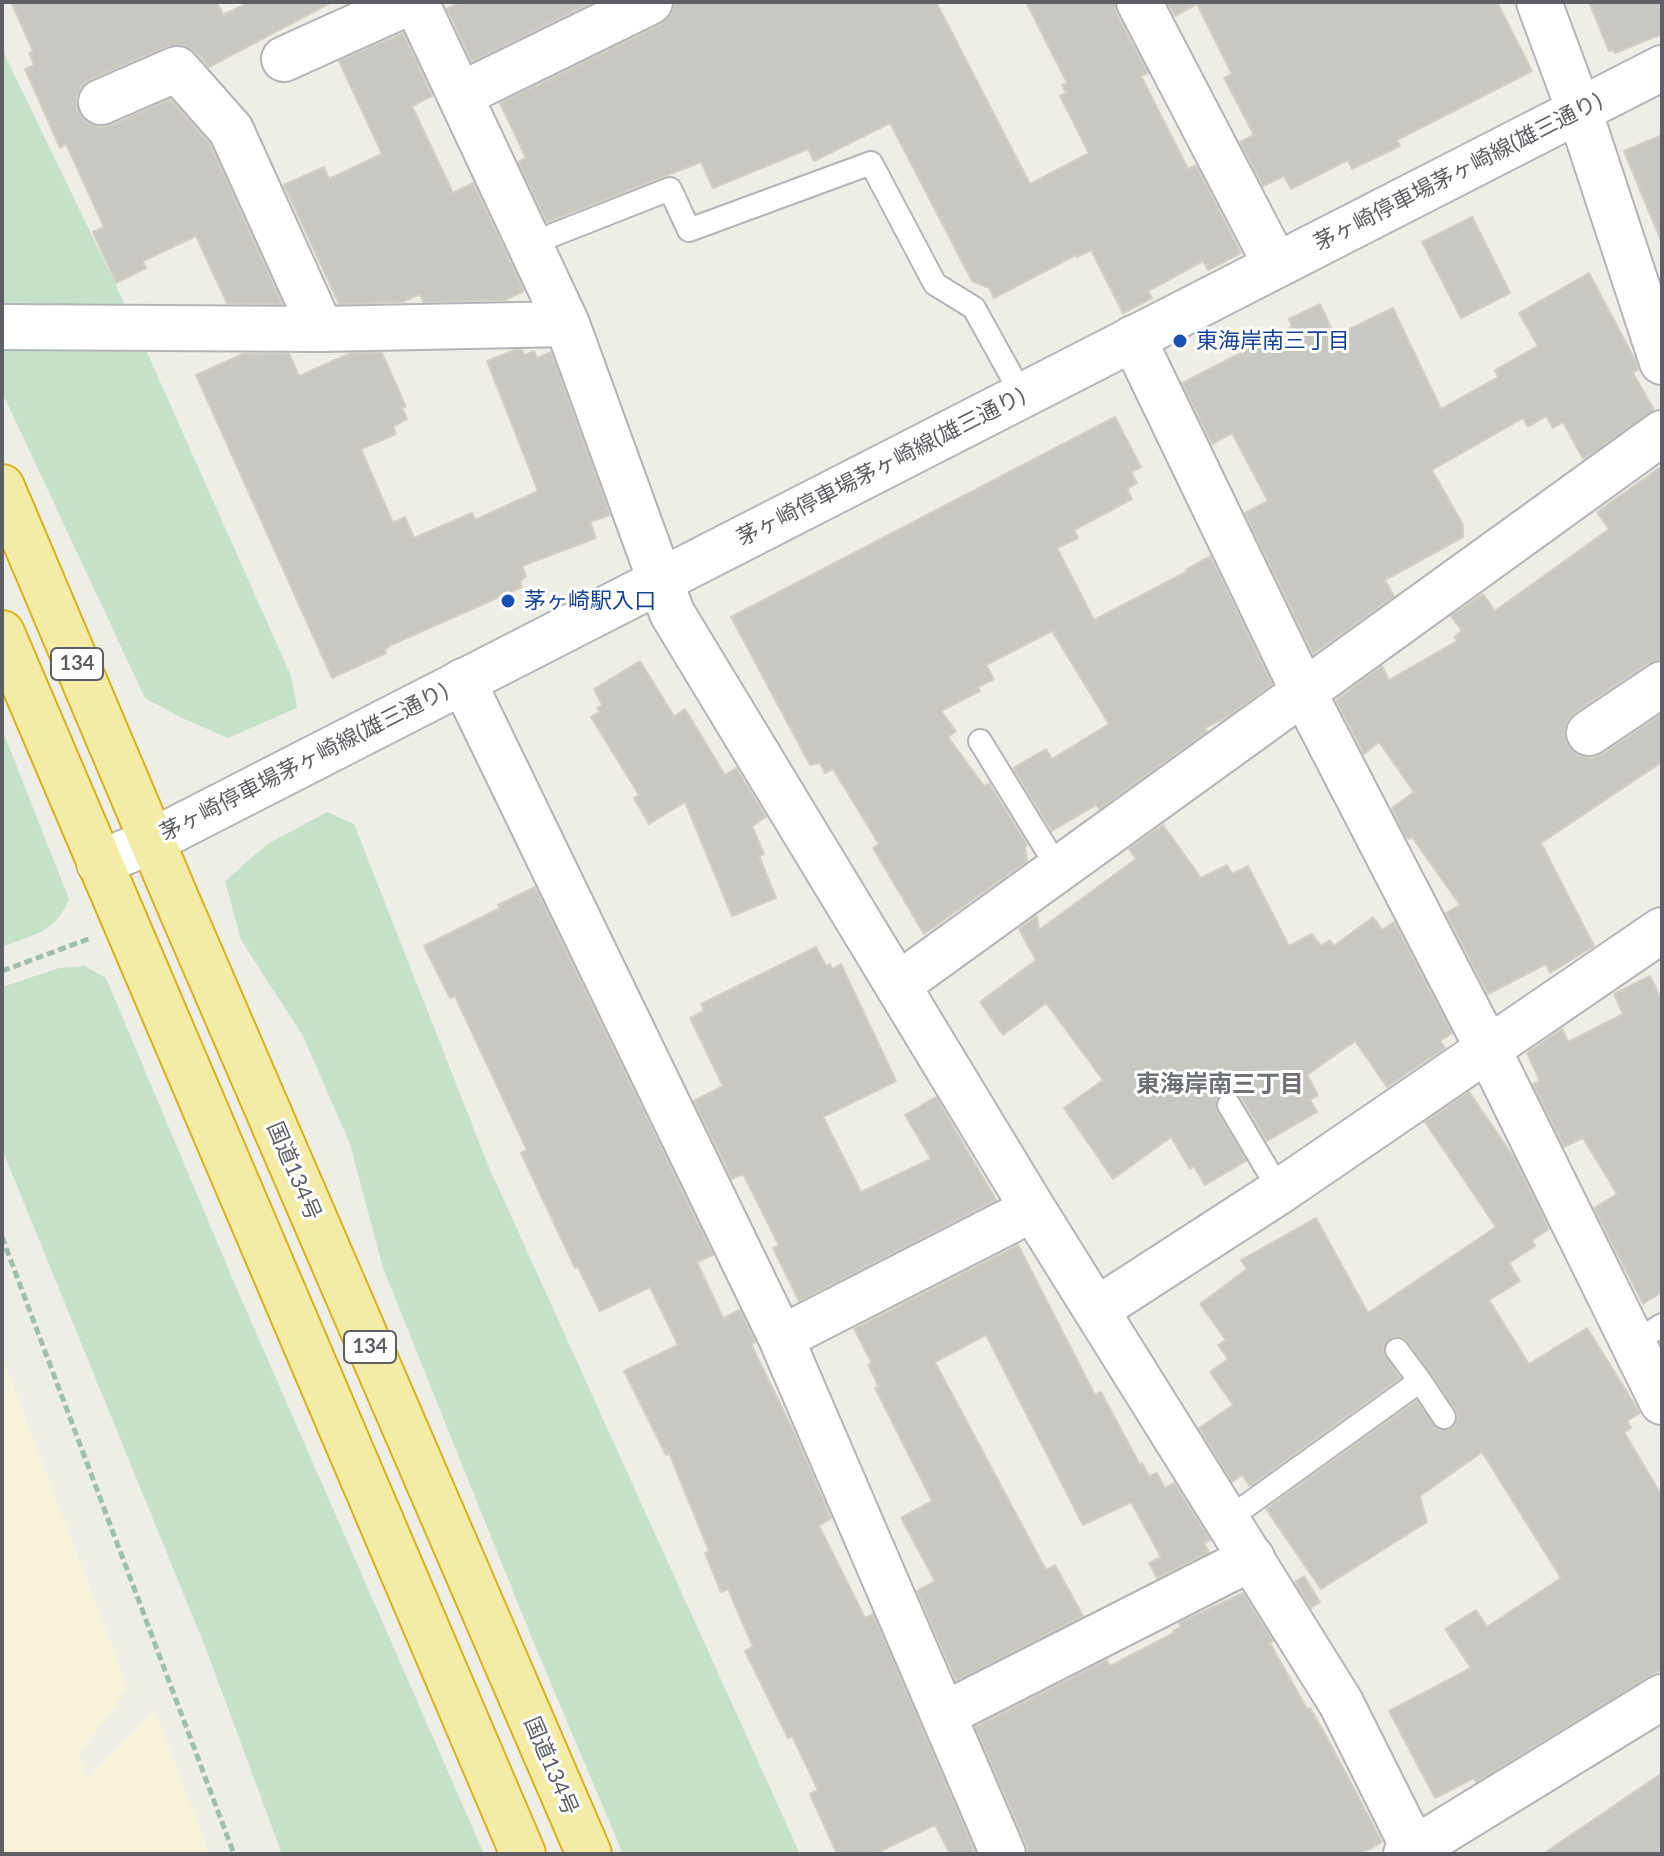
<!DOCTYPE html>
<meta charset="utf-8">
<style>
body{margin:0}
#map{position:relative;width:1664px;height:1856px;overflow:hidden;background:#eeede6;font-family:Lato,sans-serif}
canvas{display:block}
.frame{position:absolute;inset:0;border:4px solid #5d5f64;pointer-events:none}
</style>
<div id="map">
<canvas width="1664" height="1856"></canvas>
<div class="frame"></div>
</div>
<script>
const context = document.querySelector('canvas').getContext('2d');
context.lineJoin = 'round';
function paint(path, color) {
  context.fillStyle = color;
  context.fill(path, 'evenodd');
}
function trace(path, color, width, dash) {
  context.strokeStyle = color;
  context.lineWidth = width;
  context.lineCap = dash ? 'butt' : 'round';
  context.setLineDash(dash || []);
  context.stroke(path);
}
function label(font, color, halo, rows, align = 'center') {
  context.font = font + ' Lato,"Noto Sans JP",sans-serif';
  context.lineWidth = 6;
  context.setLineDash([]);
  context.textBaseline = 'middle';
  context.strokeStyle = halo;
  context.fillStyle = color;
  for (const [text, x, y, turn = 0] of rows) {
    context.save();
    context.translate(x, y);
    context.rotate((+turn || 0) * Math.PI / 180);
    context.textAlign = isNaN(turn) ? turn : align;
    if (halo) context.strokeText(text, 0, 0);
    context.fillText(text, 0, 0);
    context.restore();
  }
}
paint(new Path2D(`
 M2,49l132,274 157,353 6,32 -69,30 -46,-20 -37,-20 -143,-306z
 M2,729l67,170c-13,33 -36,36 -67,48z
 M327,812l27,12 134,341 312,689h-177l-90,-213 -150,-373 -33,-124 -47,-108 -62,-96 -16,-59 41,-36z
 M85,966l21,12 127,302 251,574h-202l-76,-205 -204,-500v-162l57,-19z`), '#c5e2c8');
paint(new Path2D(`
 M2,1356l126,332 -50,68 11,22 66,-68 55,144h-208z`), '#f6f3d8');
const building = new Path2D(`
 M11,2h206l6,13 27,-13h82l-123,65 -13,-15 -13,-7 -15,1 -77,33 -10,8 -5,11 2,13 8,11 13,5 12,-2 59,-26 40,45 72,160 -55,-1 -31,-67 -53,25 3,7 -30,15 -23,-51 11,-5 -38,-83 -6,4 -35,-79 9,-4 -5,-12 4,-2z
 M461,2h132l-121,60 -25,-53z
 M675,2h261l94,182 59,-31 -29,-57 6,-3 -4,-8 5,-2 -41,-81h88l3,12 31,59 -7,3 47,93 8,-4 45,88 -33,17 -5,-9 -55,30 4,7 -29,15 -32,-63 -14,7 -1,-2 -82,43 -5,-10 -17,-7 -82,-158 -76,38 -6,-12 -95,39 -12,-26 -154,60 -29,-60 8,-4 -26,-55 161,-79 10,-9z
 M1167,2h330l35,69 -135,69 3,6 -48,23 -4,-9 -57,29 -7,-13 -21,10 -23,-44 14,-7 -30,-57 8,-4 -35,-70 -22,12z
 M1589,2h73v32l-47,19 -1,-3 -5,1z
 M403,33l29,63 -20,10 41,87 20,-10 51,108 -19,9 -82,2 -3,-8 -17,8 -64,2 -55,-119 40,-18 5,12 53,-25 -43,-93z
 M1662,135v106h-1l-37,-90z
 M1472,217l38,76 -49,25 -39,-76z
 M1589,273l45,85 4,12 -5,3 21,37 -71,49 -20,-37 -10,6 -7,-12 -18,11 -5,-9 -91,52 31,55v12l-78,43 9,16 -81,58 -68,-141 23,-12 -36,-68 -20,11 -30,-61 110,-56 -3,-8 31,-15 15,32 58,-28 48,101 57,-32 -3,-7 43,-24 -19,-33z
 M515,350h7l2,5 10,-4 3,7 14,-6 59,163 -20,7 6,16 -74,28 4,10 -6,6 2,5 -131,58 -6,5 1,3 -54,25 -136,-303 47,-21h46l10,22 52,-23h31l24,54 -4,1 5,11 -14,8 3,7 -35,15 32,74 12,-6 9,21 58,-25 3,7 63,-29 -51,-130z
 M1115,417l26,50 -10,5 6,11 -10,6 5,10 -58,31 4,8 -21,10 37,72 94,-49 -1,-2 23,-13 62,128 -44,32 -23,12 2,3 -108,78 -3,-4 -44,26 -39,-63 33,-19 6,10 57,-35 -57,-93 -66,34 8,14 -16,8 2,4 -39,20 15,20 -8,6 36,49 5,-3 38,62 -2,2 2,14 -103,73 -51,-86 6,-4 -46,-75 -8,4 -5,-10 -10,2 -79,-148z
 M1662,466v193l-14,4 -73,49 -8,9 -3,13 4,12 9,9 14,3 12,-4 59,-40v48l-121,81 53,103 -44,27 -4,-9 -58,30 -42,-81 14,-8 -48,-68 -3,2 -5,-6 -12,-25 22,-16 -35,-50 -15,12 -28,-54 46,-34 7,14 68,-39 -3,-4 8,-6 -11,-15 32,-22 12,17 114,-82 -12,-17z
 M640,661l34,55 11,-7 40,66 11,-7 30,49 -14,9 12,28 -5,2 17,42 -44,18 -47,-114 -36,22 -15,-26 5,-3 -48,-78 8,-5 -2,-4 5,-3 -8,-16z
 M1163,825l38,53 26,-13 5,9 16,-8 41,80 23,-12 9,12 9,-6 4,6 39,-29 9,13 12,-8 58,111 -12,8 5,7 -58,39 -32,-46 -48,34 11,20 -8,5 7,12 -50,29 -26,-44 -11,-6 -9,2 -5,6 1,12 29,50 -41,24 -11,-19 -4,3 -19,-32 -58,42 -49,-71 39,-28 -57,-77 -43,32 -23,-33 56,-42 -17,-31 18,-13 2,14 97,-71 -7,-10z
 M535,887l178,368 -16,7 26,56 17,-8 15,32 -4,2 42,86 38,88 -12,8 46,92 8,-4 103,240h-26l-15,-29 -61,29h-37l-27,-60 8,-4 -26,-54 -4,2 -43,-87 8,-4 -25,-58 -7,3 -16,-39 4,-2 -40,-98 -3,2 -42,-84 54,-26 -28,-58 -50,24 -22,-44 -3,1 -54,-115 6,-3 -72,-154 -5,2 -26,-52 76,-38 -2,-3z
 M816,947l10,19 4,-2 2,5 9,-5 55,117 -73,36 38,75 70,-33 -26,-44 31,-18 60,103 -197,101 -26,-53 6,-3 -36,-71 -11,5 -38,-78 29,-15 -33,-68 14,-7 -3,-7z
 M1650,976l12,25v291l-19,12 -49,-96 23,-14 -34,-56 -19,9 -31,-63 7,-3 -13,-28 35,-24 6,13 55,-28 -9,-20z
 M1469,1092l44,64 36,73 -17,11 3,6 -26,17 11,18 -31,19 40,64 58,-36 53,85 -13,8 4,7 -7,4 38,64v173l-186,113 -2,-4 -39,20 -46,-87 82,-43 -26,-39 31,-19 11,17 74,-49 -79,-126 -62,44 7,26 -106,67 -55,-80 150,-108 23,29 13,-2 6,-11 -2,-7 -48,-68 -6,-5 -7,-1 -10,8 -2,8 17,26 -150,108 -8,-11 -10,7 -33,-54 34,-23 -23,-33 18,-13 -10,-14 8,-5 -26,-36 47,-35 -6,-9 75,-42 52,95 128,-86 -71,-105z
 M1018,1245l77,150 6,-3 39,73 2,-2 7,13 8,-3 8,15 9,-5 36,57 -6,3 5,9 -52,26 -8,-15 12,-6 -30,-55 -48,23 -97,-190 -51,27 111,208 9,-5 28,51 -127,65 -39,-90 18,-10 -34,-63 31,-17 -57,-113 4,-1 -11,-22 4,-2 -18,-34z
 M1304,1576l16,26 -9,6 -16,-26z
 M1243,1593l30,48 -3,2 37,66 3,-1 15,26 57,108 -22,12h-332l-2,-10 -51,-117 132,-67 3,6 64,-33 -1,-2 8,-4 -2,-4z
 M1662,1773v81h-119z`);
paint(building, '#c9c7c2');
trace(building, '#d2cfc4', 2);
const service = new Path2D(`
 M530,244l140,-55 19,41 182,-67 64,121 39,24 48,87
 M980,741l78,127
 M1229,1105l51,86
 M1632,1344l30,-19
 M1420,1381l24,36
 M1228,1519l192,-138 -23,-31`);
const minor = new Path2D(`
 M416,2l151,322 105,289 361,596 308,494 73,146 7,5
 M1139,2l137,263
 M1539,2l40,108 83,252
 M284,59l126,-57
 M460,95l190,-93
 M101,102l76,-33 54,61 90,199
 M2,327l319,2 246,-5
 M1133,338l170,353 185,358 174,353
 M463,681l318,657 222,516
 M1589,733l73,-49
 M898,985l764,-552
 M1096,1310l184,-119 382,-261
 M781,1338l252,-129
 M943,1715l309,-157
 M1406,1854l256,-157`);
const secondary = new Path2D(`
 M99,863l53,-22 1510,-773`);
const trunk = new Path2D(`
 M2,487l175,413 412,954
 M2,633l521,1221`);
trace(service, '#b3b4b9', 26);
trace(minor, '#b3b4b9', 48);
trace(secondary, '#b4b6bb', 48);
trace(trunk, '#d9b21a', 48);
trace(new Path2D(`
 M2,971l89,-33
 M2,1237l232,617`), '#9ec0ab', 5, [8, 4]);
trace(service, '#fff', 22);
trace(minor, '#fff', 44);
trace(secondary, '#fff', 44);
trace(trunk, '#f4eba6', 44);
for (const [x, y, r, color] of [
 [1180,341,8,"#1a4fb4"],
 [508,601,8,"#1a4fb4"]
]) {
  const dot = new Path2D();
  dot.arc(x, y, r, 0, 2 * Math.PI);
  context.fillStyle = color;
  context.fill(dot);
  trace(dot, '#fff', 3);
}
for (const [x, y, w] of [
 [77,664,52],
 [370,1347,52]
]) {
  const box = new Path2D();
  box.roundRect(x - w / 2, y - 16, w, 32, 6);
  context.fillStyle = '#fff';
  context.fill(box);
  trace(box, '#5d5f64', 2);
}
label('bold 20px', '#5d5f64', null, [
 ["134",77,664],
 ["134",370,1347]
]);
label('22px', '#5d5f64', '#fff', [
 ["茅ヶ崎停車場茅ヶ崎線(雄三通り)",1458,172,-27],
 ["茅ヶ崎停車場茅ヶ崎線(雄三通り)",881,467,-27],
 ["茅ヶ崎停車場茅ヶ崎線(雄三通り)",304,762,-27],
 ["国道134号",294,1171,67],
 ["国道134号",551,1766,67]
]);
label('22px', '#164399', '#fff', [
 ["東海岸南三丁目",1196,341],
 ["茅ヶ崎駅入口",524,601]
], 'left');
label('bold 24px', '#6e7176', '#fff', [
 ["東海岸南三丁目",1220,1084]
]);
</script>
